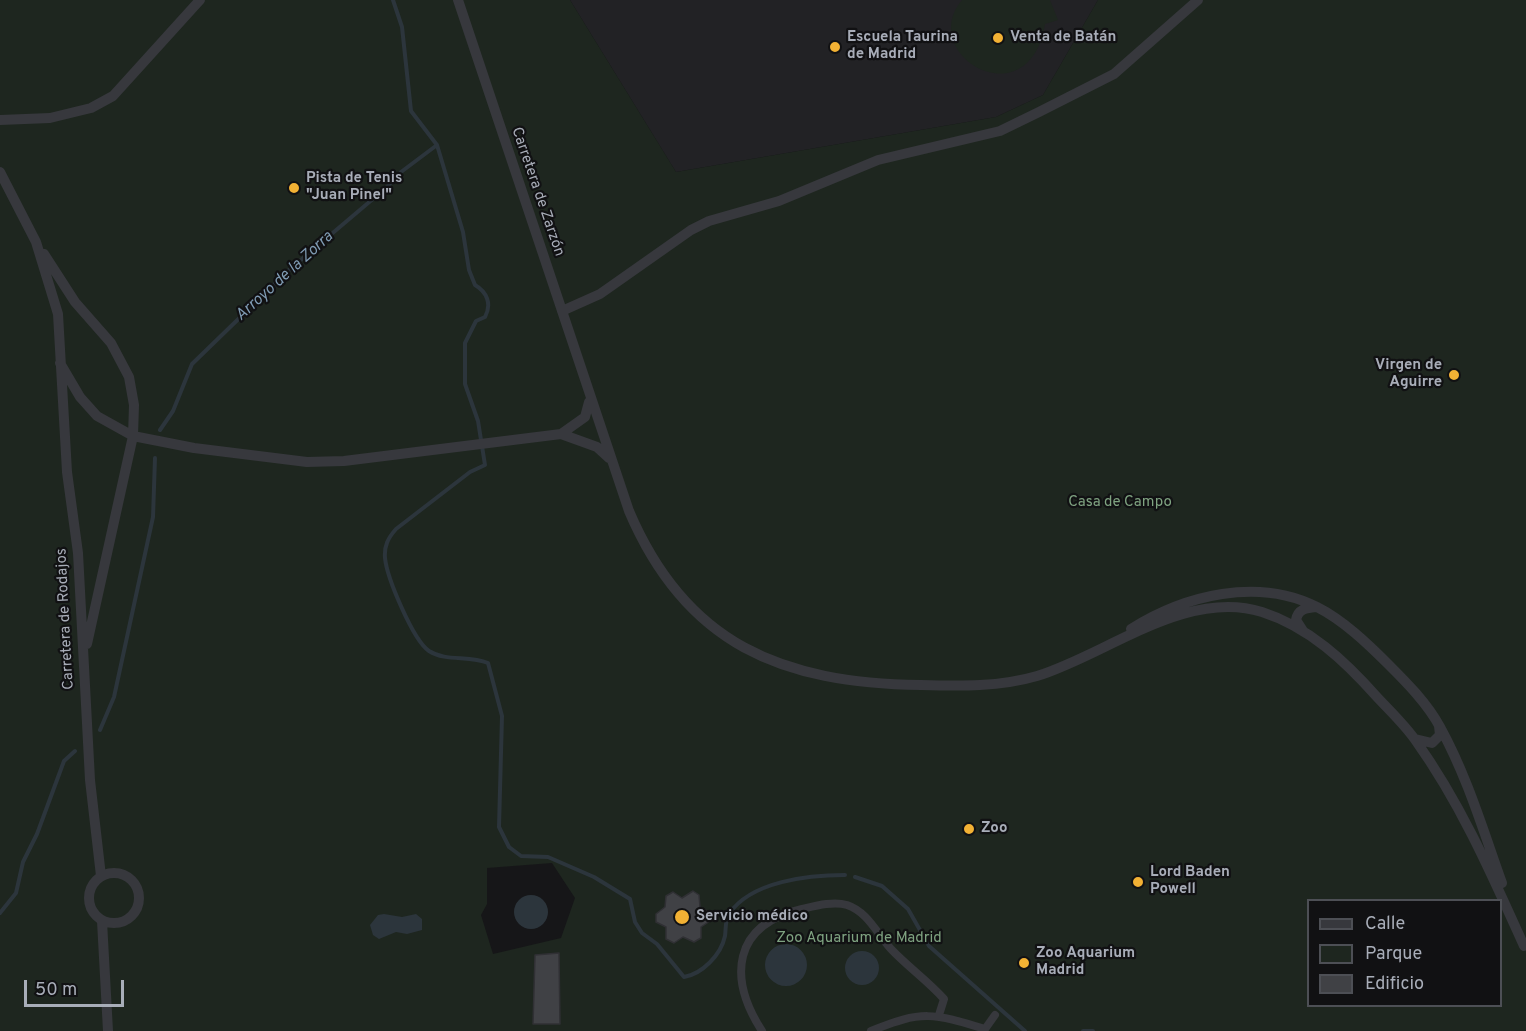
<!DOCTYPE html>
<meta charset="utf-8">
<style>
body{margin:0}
#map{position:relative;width:1526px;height:1031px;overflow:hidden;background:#161618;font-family:Overpass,sans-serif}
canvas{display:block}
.legend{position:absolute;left:1307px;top:899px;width:195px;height:108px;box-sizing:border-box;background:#111113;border:2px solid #4d4f55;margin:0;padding:8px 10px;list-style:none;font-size:18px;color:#a8adb8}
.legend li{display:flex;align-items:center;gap:12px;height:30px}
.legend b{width:30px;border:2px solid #4d4f55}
.scale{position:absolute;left:24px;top:980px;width:100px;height:27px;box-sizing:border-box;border:3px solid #a8adb8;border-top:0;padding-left:8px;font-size:18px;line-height:21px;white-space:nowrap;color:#a8adb8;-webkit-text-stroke:4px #111113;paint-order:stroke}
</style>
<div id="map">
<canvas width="1526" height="1031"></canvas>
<ul class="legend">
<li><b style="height:8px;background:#37383d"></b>Calle</li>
<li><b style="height:16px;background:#1e261f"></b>Parque</li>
<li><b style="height:16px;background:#404145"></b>Edificio</li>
</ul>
<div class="scale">50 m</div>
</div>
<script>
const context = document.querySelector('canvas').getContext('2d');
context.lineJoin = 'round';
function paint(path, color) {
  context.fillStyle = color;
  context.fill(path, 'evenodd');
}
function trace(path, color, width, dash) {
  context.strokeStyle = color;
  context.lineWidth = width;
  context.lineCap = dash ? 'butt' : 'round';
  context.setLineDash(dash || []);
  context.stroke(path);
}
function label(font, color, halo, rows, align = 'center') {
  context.font = font + ' Overpass,sans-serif';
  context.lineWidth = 4.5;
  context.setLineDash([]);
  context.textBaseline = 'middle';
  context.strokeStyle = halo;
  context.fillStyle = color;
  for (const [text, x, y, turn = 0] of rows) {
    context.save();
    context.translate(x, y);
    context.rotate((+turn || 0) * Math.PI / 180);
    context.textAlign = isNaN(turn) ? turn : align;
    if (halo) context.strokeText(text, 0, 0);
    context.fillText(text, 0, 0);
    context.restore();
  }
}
paint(new Path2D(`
 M570,0h528l-55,95 -47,22 -320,55z`), '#222225');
paint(new Path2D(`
 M0,0h570l106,172 320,-55 47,-22 55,-95h428v1031h-1526zM552,863l23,35 -14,40 -68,16 -12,-39 6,-11v-36zM1308,900h192v106h-192z
 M962,0h88l8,20 -13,4c-16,97 -129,31 -83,-24z`), '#1e261f');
paint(new Path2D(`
 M514 912a17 17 0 1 1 34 0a17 17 0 1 1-34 0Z
 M384,914l18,3 14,-3 6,5v11l-15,4 -11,-2 -17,7 -6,-4 -3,-10 8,-10z
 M765 965a21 21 0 1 1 42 0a21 21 0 1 1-42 0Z
 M845 968a17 17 0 1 1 34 0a17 17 0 1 1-34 0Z`), '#2c353c');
trace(new Path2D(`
 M393,0l9,27 9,84 26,34 26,87 6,38 6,15c12,7 17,19 10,32l-9,4 -11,22v41l13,37 7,44 -15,7 -74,57c-8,9 -12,17 -11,29 2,20 28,82 44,93 17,11 40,4 59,12l14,53 -3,111 10,20 12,9 27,1 46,20 36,22 5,23 7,11 15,11 27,33c18,-3 37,-22 41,-41 1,-7 0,-16 4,-22 22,-33 80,-39 116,-39
 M160,430l13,-19 19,-47 97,-94 98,-83 14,-15 36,-27
 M100,730l14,-33 39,-180 2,-59
 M855,877l27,9 26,23 21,37 96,85
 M0,913l16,-20 7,-31 14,-28 27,-73 11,-10
 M1083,1031h10`), '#2c353c', 4);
const building = new Path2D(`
 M693,891l6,4 1,12 10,6v8l-9,6v11l-7,4 -11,-5 -9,6 -8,-4v-12l-10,-5v-8l9,-7 1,-11 7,-4 9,6z
 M559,953l1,71h-27l2,-69z`);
paint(building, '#404145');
trace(building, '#303034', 1.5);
trace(new Path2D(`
 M762,1031c-34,-53 -30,-106 40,-122 13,-3 31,-8 45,-4 21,7 30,29 44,44 17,18 37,32 53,50l-5,16
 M871,1031c51,-21 62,-18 114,-2l10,-14`), '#37383d', 8);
trace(new Path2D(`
 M458,0l171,511c57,134 153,172 292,174 39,1 79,2 116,-9 69,-21 149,-88 225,-64 47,15 83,49 115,85 13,14 28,28 39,44 45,63 76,134 108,205
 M0,120l50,-2 41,-10 22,-12 87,-96
 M0,172l36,70 22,72 9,158 11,81 12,227 11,96
 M44,254l31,48 36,41 18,34 5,28 -1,31 -46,208
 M562,311l38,-17 91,-64 18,-9 70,-20 99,-41 122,-29 39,-19 75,-38 84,-74
 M60,363l20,34 17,19 36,20 61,12 113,14 37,-1 217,-27 36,13 12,11
 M561,434l24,-17 4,-15
 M1131,629c54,-34 127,-52 186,-22 26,13 51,37 71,57 19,19 39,39 52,63 27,49 43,103 62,156
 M1303,631l-7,-11c2,-11 10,-12 20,-13
 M1415,739l17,4 8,-8 -1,-9
 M89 898a25 25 0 1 1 50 0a25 25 0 1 1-50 0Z
 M102,921l6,110`), '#37383d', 10);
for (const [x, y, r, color] of [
 [998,38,6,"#f2b134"],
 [835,47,6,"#f2b134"],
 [294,188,6,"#f2b134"],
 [1454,375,6,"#f2b134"],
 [969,829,6,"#f2b134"],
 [1138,882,6,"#f2b134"],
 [682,917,8,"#f2b134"],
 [1024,963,6,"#f2b134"]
]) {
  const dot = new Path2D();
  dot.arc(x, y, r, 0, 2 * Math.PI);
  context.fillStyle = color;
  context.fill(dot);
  trace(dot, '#111113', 2);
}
label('bold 15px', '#a8adb8', '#111113', [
 ["Escuela Taurina",847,38],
 ["de Madrid",847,55],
 ["Venta de Batán",1010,38],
 ["Pista de Tenis",306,179],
 ["\"Juan Pinel\"",306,196],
 ["Virgen de",1442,366,"right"],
 ["Aguirre",1442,383,"right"],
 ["Zoo",981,829],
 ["Lord Baden",1150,873],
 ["Powell",1150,890],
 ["Servicio médico",696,917],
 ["Zoo Aquarium",1036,954],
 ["Madrid",1036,971]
], 'left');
label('15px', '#a8adb8', '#111113', [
 ["Carretera de Zarzón",537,192,71],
 ["Carretera de Rodajos",66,619,-93]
]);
label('15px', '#7fa381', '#111113', [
 ["Casa de Campo",1120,503],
 ["Zoo Aquarium de Madrid",859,939]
]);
label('italic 16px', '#7f9bb3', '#111113', [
 ["Arroyo de la Zorra",285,277,-42]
]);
</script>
